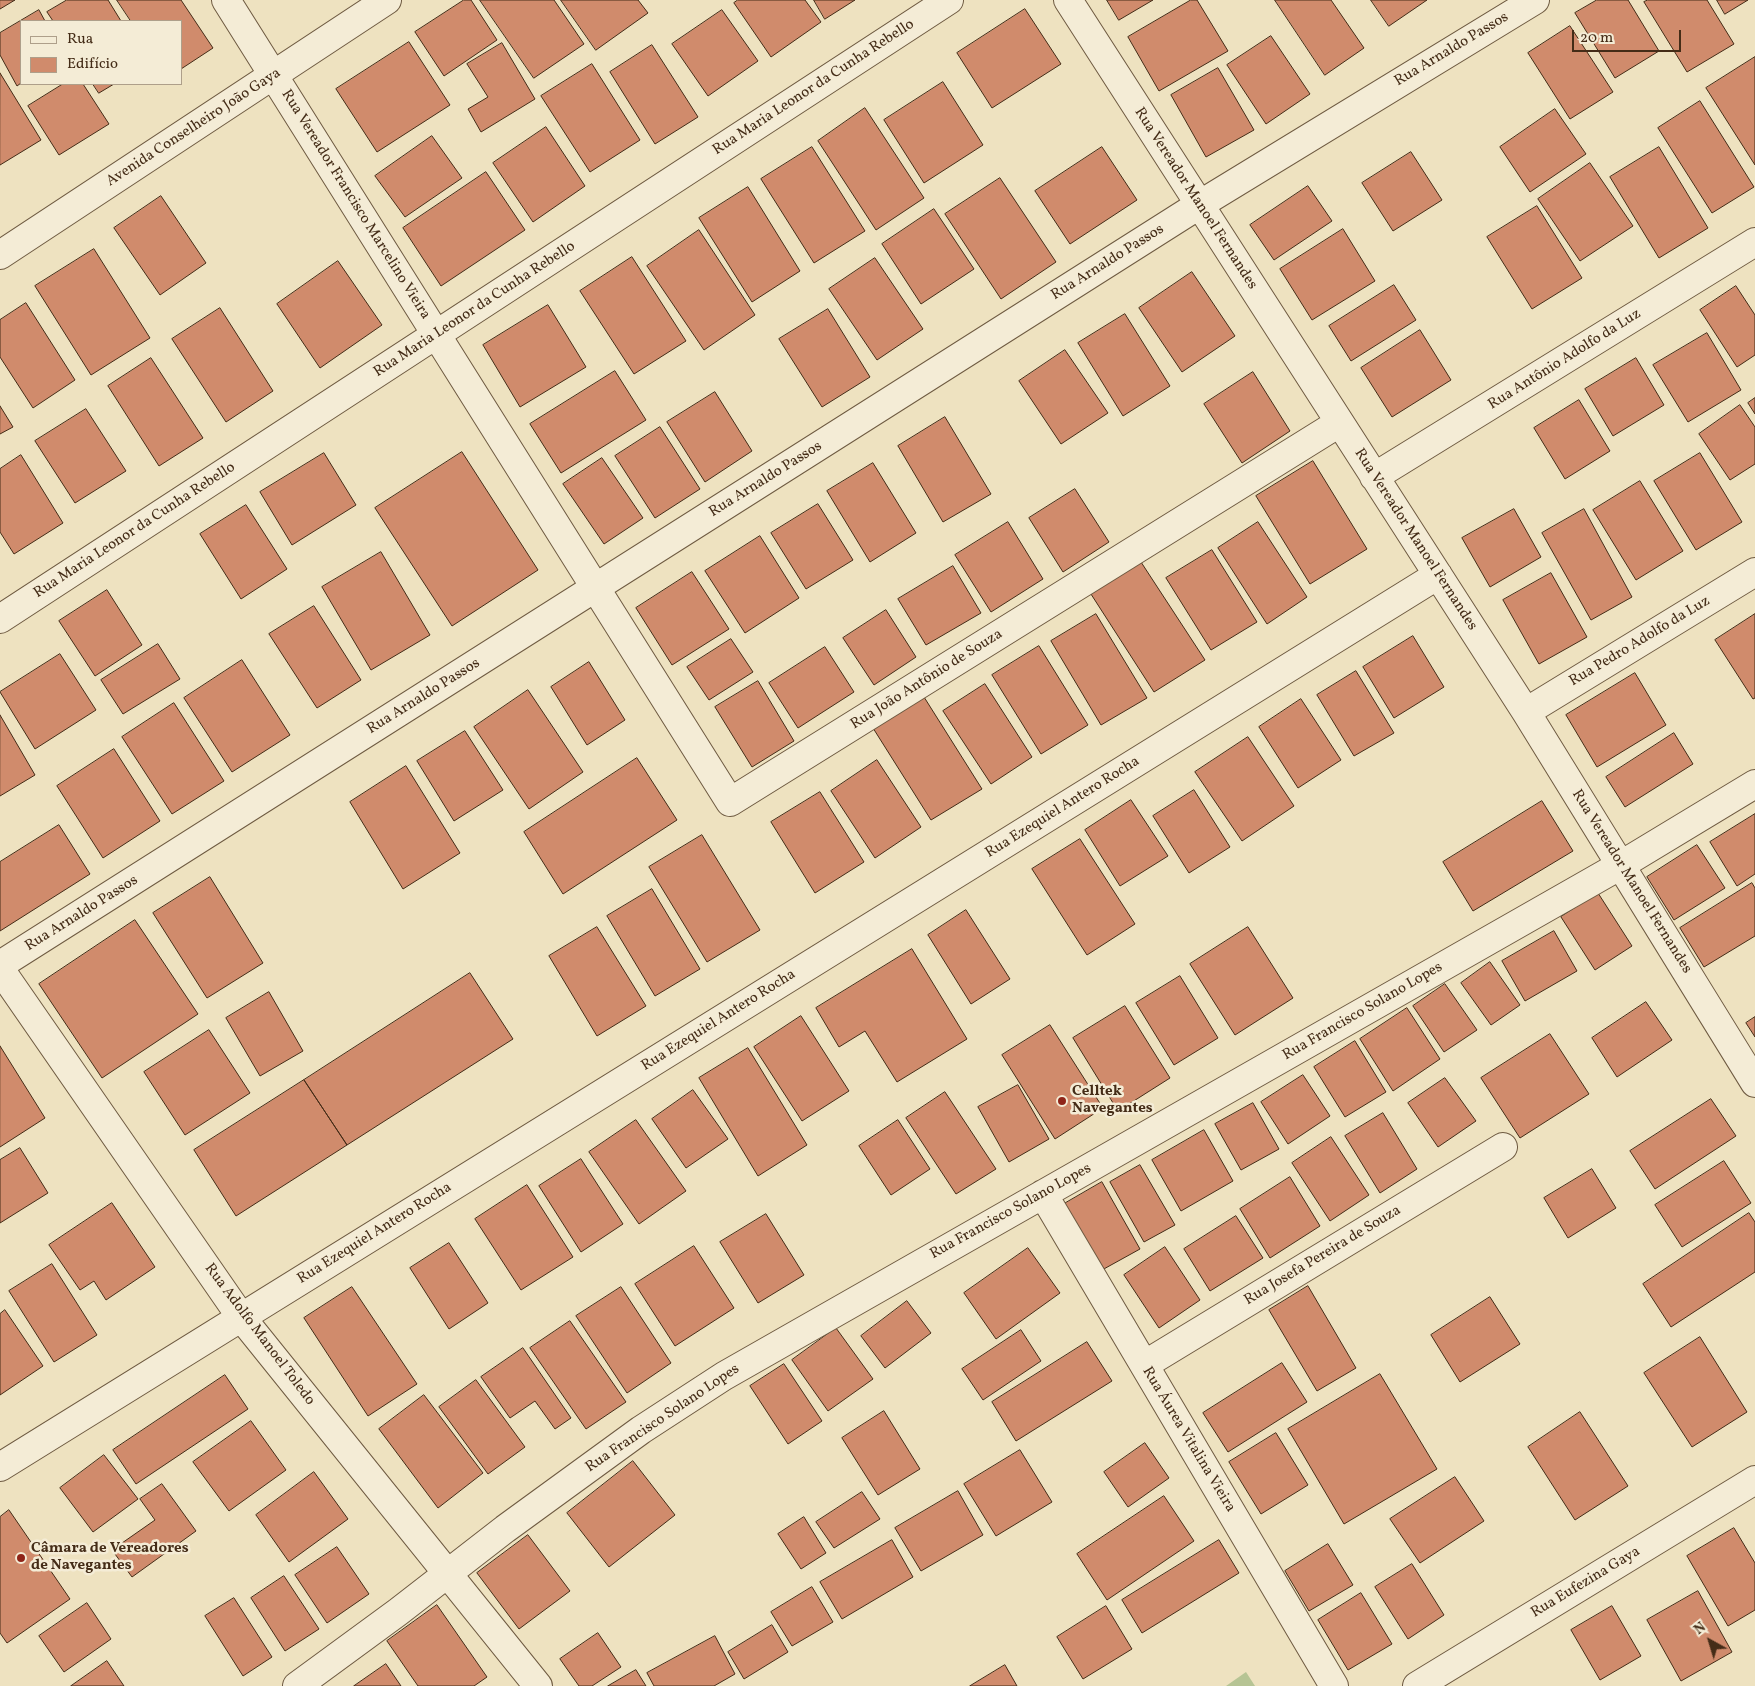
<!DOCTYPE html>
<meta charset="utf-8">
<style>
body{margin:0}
#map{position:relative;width:1755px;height:1686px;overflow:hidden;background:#eee2c0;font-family:Vollkorn,serif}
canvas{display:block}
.legend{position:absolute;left:20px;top:20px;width:162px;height:65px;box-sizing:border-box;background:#f4ecd6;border:1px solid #ae9f8a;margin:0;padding:6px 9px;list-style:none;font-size:15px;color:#442c17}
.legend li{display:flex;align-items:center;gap:10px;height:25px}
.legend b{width:25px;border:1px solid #ae9f8a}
.north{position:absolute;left:1685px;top:1616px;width:50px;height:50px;-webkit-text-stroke:4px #f4ecd6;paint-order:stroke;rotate:321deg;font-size:14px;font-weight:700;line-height:20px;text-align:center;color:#442c17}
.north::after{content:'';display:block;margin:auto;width:18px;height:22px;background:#442c17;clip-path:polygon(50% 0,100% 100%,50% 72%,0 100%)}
.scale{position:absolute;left:1572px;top:30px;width:109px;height:22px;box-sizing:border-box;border:2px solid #442c17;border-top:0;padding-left:6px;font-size:15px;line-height:18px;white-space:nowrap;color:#442c17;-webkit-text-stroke:4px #f4ecd6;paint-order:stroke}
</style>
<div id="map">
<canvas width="1755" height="1686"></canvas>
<ul class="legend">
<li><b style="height:6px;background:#f4ecd6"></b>Rua</li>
<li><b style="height:14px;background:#d08b6c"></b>Edifício</li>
</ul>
<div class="north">N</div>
<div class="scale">20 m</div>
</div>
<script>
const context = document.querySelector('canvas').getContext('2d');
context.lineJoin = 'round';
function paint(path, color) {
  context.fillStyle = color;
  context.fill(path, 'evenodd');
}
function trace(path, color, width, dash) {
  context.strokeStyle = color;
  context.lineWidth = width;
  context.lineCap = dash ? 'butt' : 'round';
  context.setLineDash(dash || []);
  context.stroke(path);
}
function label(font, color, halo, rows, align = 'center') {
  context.font = font + ' Vollkorn,serif';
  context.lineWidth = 5;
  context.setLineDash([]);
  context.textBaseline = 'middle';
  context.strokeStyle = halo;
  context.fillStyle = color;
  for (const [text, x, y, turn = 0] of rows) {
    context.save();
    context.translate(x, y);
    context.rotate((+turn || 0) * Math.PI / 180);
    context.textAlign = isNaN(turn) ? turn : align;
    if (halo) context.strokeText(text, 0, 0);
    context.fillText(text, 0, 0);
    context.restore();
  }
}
paint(new Path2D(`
 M1246,1672l9,14h-29z`), '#b6c494');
const building = new Path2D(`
 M0,0h15l-15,9z
 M67,0h41l13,21h-68l-6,-9z
 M117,0h64l32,48 -32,21v-48h-50z
 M464,0h7l26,40 -53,36 -29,-44z
 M480,0h74l30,44 -50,34z
 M561,0h77l10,13 -52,37z
 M738,0h67l16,22 -50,35 -37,-54z
 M814,0h41l-30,19z
 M1107,0h46l-34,20z
 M1191,0h6l31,51 -69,40 -31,-54z
 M1275,0h56l33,48 -39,27z
 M1371,0h56l-38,26z
 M1597,0h31l31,51 -44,27 -40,-65z
 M1648,0h59l27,44 -47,28 -43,-70z
 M1717,0h31l-23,14z
 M1025,9l36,55 -69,44 -35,-55z
 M39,10l6,11h-24v62l-4,3 -17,-31v-22z
 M722,10l36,51 -50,35 -36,-52z
 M1570,26l43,66 -43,27 -42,-66z
 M1271,36l39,58 -44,30 -39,-59z
 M409,42l41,63 -73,47 -41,-63z
 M502,43l33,56 -54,33 -13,-23 20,-12 -21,-33z
 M652,45l46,72 -43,27 -45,-72z
 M1755,57v108l-49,-77z
 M592,64l48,76 -50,32 -49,-76z
 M1218,68l36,62 -48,27 -35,-62z
 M0,73l41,67 -41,25z
 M943,82l40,63 -59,38 -40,-63z
 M63,84h20l26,40 -50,31 -31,-49z
 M93,84h21l-15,9z
 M1700,101l54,86 -42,26 -54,-85z
 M865,108l59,90 -48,32 -58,-89z
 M1555,109l31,45 -56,38 -30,-45z
 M546,127l39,59 -52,36 -40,-59z
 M432,136l30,42 -57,39 -30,-41z
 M812,147l53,84 -51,32 -53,-84z
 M1102,147l35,53 -67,44 -35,-53z
 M1659,147l49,81 -49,30 -49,-81z
 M1411,152l31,48 -49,31 -31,-48z
 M1590,163l43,63 -53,35 -42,-62z
 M486,172l39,58 -84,56 -38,-58z
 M1000,178l56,84 -55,37 -56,-85z
 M1308,186l24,35 -58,39 -24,-35z
 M748,187l52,84 -48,31 -53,-84z
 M161,196l45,67 -46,32 -46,-67z
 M1537,206l45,72 -50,31 -45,-72z
 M934,209l40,60 -53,35 -39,-60z
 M1343,229l32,52 -63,39 -32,-51z
 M699,230l56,85 -51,35 -57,-84z
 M94,249l56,89 -59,37 -56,-89z
 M632,257l54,84 -52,33 -54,-83z
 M875,258l48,71 -46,31 -48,-71z
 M338,261l44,64 -62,43 -43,-64z
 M1192,272l43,64 -53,36 -43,-64z
 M1394,285l22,35 -65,41 -22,-35z
 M1736,286l19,29v40l-18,12 -37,-57z
 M26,303l49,77 -42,28 -33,-51v-37z
 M548,305l38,62 -66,40 -37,-62z
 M220,308l53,83 -47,31 -54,-83z
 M828,309l42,68 -48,30 -43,-68z
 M1125,314l45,72 -47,30 -45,-73z
 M1420,330l31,50 -59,37 -31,-49z
 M1707,333l34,57 -53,32 -35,-57z
 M1065,350l43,63 -47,31 -42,-63z
 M151,358l52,80 -44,28 -51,-80z
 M1636,358l28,47 -51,31 -28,-47z
 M615,371l31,49 -85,53 -31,-49z
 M1253,372l37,59 -48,32 -38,-59z
 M715,392l37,59 -47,31 -38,-60z
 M1755,398v16l-7,-11z
 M1579,400l31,51 -45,28 -31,-51z
 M1740,405l15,22v37l-25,16 -31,-46z
 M0,406l13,21 -13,7z
 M86,409l40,62 -51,32 -40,-62z
 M945,417l46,77 -48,28 -45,-76z
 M660,427l40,62 -45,29 -40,-62z
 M462,452l76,118 -86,56 -77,-118z
 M324,453l32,52 -64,40 -32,-53z
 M1700,453l42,69 -46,28 -42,-69z
 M21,455l42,68 -49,31 -14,-22v-63z
 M602,458l41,60 -39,26 -41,-60z
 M1313,461l54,88 -57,35 -54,-88z
 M873,463l43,70 -46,29 -43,-71z
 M1640,481l43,70 -47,29 -43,-70z
 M1075,489l34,53 -46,30 -34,-54z
 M818,504l35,56 -47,29 -35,-56z
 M246,505l41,64 -46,30 -41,-65z
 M1514,509l27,48 -51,30 -28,-49z
 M1584,509l48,88 -41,23 -49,-87z
 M1008,522l35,57 -52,33 -36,-57z
 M1258,522l49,75 -40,27 -49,-76z
 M760,536l39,62 -54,35 -40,-62z
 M1212,550l45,72 -46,28 -45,-72z
 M381,552l49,83 -59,35 -49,-83z
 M1139,559l66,101 -51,32 -65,-101z
 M953,566l28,47 -55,32 -28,-46z
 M692,572l37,57 -57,36 -36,-57z
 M1551,573l36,64 -48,27 -36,-64z
 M107,590l35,55 -47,31 -36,-55z
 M314,606l47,74 -44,28 -48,-74z
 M886,610l30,47 -42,28 -31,-47z
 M1096,614l51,84 -46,27 -50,-84z
 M1755,614v84l-2,1 -38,-59z
 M1413,636l31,51 -50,31 -31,-51z
 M731,639l22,33 -44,28 -22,-33z
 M158,644l22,35 -57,35 -22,-34z
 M1039,646l49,79 -47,29 -49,-79z
 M825,647l29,45 -56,36 -29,-45z
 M60,654l36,56 -61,39 -35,-57z
 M242,660l48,75 -58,37 -48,-74z
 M589,662l36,58 -38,25 -36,-58z
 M1356,671l38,62 -40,23 -37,-61z
 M1635,673l31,52 -69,42 -31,-52z
 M758,681l36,60 -42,26 -37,-60z
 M985,684l47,73 -41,27 -48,-73z
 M528,690l55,82 -54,37 -55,-82z
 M924,697l58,92 -51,31 -58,-92z
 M1301,699l40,61 -43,28 -39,-61z
 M174,703l50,78 -52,33 -50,-77z
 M0,715l35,60 -35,21z
 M465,731l38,59 -49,31 -37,-60z
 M1674,733l19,31 -68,43 -19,-30z
 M1248,737l46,69 -52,35 -47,-69z
 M114,749l46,72 -57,37 -46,-72z
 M637,758l40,62 -114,74 -39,-62z
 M877,760l44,67 -46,31 -44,-67z
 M406,766l54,87 -57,36 -53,-87z
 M1194,790l36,57 -41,26 -36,-57z
 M820,792l44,70 -49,31 -44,-71z
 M1131,800l37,56 -48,30 -35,-56z
 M1542,801l31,50 -100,60 -30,-49z
 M1755,814v60l-18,12 -27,-44z
 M59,825l31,49 -90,57v-69z
 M702,835l58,95 -53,32 -58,-95z
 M1080,839l55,85 -48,31 -55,-86z
 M1697,845l28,43 -51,32 -27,-43z
 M210,877l53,86 -56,35 -54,-85z
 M1752,883l3,5v48l-51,31 -24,-39z
 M652,889l48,80 -45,27 -48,-80z
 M1598,893l34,53 -37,24 -34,-53z
 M966,910l44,69 -39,25 -43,-69z
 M135,920l63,94 -96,64 -63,-94z
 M597,927l49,79 -49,30 -48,-80z
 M1248,927l45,71 -58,37 -45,-71z
 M1554,931l23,40 -52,30 -23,-40z
 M912,949l55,90 -70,43 -32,-51 -26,16 -23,-39z
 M1490,962l30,43 -29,20 -30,-42z
 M470,973l43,66 -166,106 -43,-65z
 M1180,976l38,62 -44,27 -38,-62z
 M1445,984l32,46 -33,22 -31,-46z
 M269,992l34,59 -43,25 -34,-58z
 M1646,1002l26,38 -55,37 -25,-39z
 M1125,1006l45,72 -52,33 -45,-73z
 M1407,1008l33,51 -47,32 -33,-52z
 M801,1016l48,75 -47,30 -48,-74z
 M1755,1017v20l-9,-14z
 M1050,1025l53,83 -48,31 -53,-84z
 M209,1030l41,63 -65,42 -41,-63z
 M1550,1034l39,60 -69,44 -39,-60z
 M1355,1041l31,51 -41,25 -31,-50z
 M0,1046l45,72 -45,29z
 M748,1048l59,97 -49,31 -59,-98z
 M1303,1075l27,41 -42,28 -27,-42z
 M1445,1078l31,43 -38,26 -30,-44z
 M304,1080l43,65 -111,71 -42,-66z
 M1018,1085l31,54 -40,23 -31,-55z
 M693,1090l35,49 -42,29 -34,-49z
 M945,1092l51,77 -40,25 -50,-76z
 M1711,1099l25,37 -81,53 -25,-38z
 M1253,1103l26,46 -38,21 -26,-46z
 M1383,1113l34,56 -37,24 -35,-57z
 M636,1120l50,71 -47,33 -50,-72z
 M898,1120l32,49 -39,26 -32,-49z
 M1204,1130l29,51 -52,30 -29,-51z
 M1331,1137l38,58 -39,26 -38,-58z
 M20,1148l28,45 -48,30v-63z
 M581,1159l42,65 -42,28 -42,-66z
 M1724,1161l27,42 -69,44 -27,-42z
 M1140,1165l35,60 -31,17 -34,-60z
 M1592,1169l24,39 -48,30 -24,-40z
 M1290,1177l30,49 -50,32 -30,-49z
 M1102,1182l38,67 -38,21 -38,-66z
 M527,1185l46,72 -52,33 -46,-71z
 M112,1203l43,64 -49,33 -12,-19 -14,9 -31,-45z
 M1749,1213l6,9v50l-84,55 -28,-43z
 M766,1214l38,61 -46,28 -38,-61z
 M1236,1216l27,42 -53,33 -26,-42z
 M449,1243l39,60 -39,26 -39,-61z
 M694,1246l40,62 -59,38 -40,-62z
 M1165,1247l35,53 -41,28 -35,-53z
 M1028,1248l32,45 -64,46 -32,-46z
 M52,1264l45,71 -43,27 -45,-71z
 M1308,1286l48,82 -39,23 -48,-81z
 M352,1287l65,97 -49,32 -64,-98z
 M621,1287l50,76 -44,30 -51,-77z
 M1490,1297l30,47 -60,38 -29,-47z
 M907,1301l24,32 -46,35 -24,-32z
 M5,1310l38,56 -43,29v-81z
 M570,1321l56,81 -40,27 -56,-81z
 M836,1328l37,51 -45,32 -36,-51z
 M1021,1330l20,31 -58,39 -21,-31z
 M1700,1337l47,75 -55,35 -48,-74z
 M1087,1342l25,39 -96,60 -24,-39z
 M523,1348l48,70 -16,11 -20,-28 -25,17 -29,-41z
 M1282,1363l25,39 -79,50 -25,-39z
 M784,1364l38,57 -34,23 -38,-58z
 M1380,1374l57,95 -93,55 -56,-95z
 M225,1375l23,34 -112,75 -23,-34z
 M476,1380l49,67 -37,27 -49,-67z
 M424,1395l59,78 -45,35 -59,-79z
 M884,1411l36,58 -42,26 -36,-57z
 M1580,1412l48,74 -53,34 -47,-73z
 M251,1421l35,49 -57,41 -36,-49z
 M1276,1433l32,52 -47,29 -32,-52z
 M1145,1443l24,35 -41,29 -24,-35z
 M1020,1450l32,52 -56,34 -32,-52z
 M104,1455l34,44 -45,33 -33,-44z
 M633,1461l42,54 -66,52 -42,-54z
 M314,1472l34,47 -59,43 -33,-47z
 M1455,1477l29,44 -64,42 -30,-44z
 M162,1484l34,47 -64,46 -20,-27 43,-30 -15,-21z
 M958,1491l25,44 -62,36 -26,-43z
 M862,1492l18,27 -46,29 -18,-26z
 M1164,1496l30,45 -87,59 -30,-46z
 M9,1510l61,89 -63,44 -7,-10v-116z
 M804,1517l22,36 -25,16 -23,-35z
 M1734,1528l21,35v47l-27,16 -41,-70z
 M528,1535l42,56 -51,38 -42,-56z
 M892,1540l21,37 -71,42 -22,-37z
 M1219,1540l20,33 -97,60 -20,-33z
 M1328,1544l25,41 -44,26 -24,-40z
 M337,1547l32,47 -42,29 -32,-48z
 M1412,1564l32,51 -36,24 -33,-52z
 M284,1576l35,53 -34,22 -34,-53z
 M812,1587l21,35 -41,24 -21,-34z
 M1698,1591l34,61 -51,29 -34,-61z
 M1361,1593l31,51 -44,26 -30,-50z
 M234,1598l38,59 -29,19 -38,-60z
 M87,1603l24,36 -47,33 -25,-36z
 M437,1605l50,72 -13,9h-56l-31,-45z
 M1106,1606l26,43 -49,30 -26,-42z
 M1612,1606l29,50 -41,24 -29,-50z
 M772,1625l16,27 -44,27 -16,-27z
 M598,1633l23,34 -29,19h-13l-19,-27z
 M715,1636l20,38 -21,12h-60l-7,-13z
 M107,1661l17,25h-53z
 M386,1664l15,22h-47z
 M1005,1665l12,21h-47z
 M636,1670l10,16h-38z`);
paint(building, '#d08b6c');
trace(building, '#442c17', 1);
const minor = new Path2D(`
 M226,0l504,802 609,-379
 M1068,0l458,712 229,371
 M1374,477l381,-235
 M0,619l949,-619
 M1526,712l229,-140
 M0,965l1199,-760 336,-205
 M0,969l241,348 297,369
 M1043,1194l291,492
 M1144,1365l359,-218
 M0,1467l1438,-892
 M297,1686l101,-74 107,-83 136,-99 83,-54 897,-511 134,-81
 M1417,1686l338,-206`);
const tertiary = new Path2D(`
 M0,255l387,-255`);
trace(minor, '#6e5a41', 30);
trace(tertiary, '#6e5a41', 30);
trace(minor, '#f4ecd6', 28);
trace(tertiary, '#f4ecd6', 28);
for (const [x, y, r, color] of [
 [1062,1101,5,"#8f2418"],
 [21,1558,5,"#8f2418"]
]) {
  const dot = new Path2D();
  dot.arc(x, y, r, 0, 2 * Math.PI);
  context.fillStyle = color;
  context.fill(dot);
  trace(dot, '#f4ecd6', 2);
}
label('15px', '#442c17', '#f4ecd6', [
 ["Rua Arnaldo Passos",1452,50,-31],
 ["Rua Maria Leonor da Cunha Rebello",814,88,-33],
 ["Avenida Conselheiro João Gaya",194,128,-33],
 ["Rua Vereador Manoel Fernandes",1195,199,57],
 ["Rua Vereador Francisco Marcelino Vieira",355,205,58],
 ["Rua Arnaldo Passos",1108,263,-32],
 ["Rua Maria Leonor da Cunha Rebello",475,310,-33],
 ["Rua Antônio Adolfo da Luz",1565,360,-32],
 ["Rua Arnaldo Passos",766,480,-32],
 ["Rua Maria Leonor da Cunha Rebello",135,531,-33],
 ["Rua Vereador Manoel Fernandes",1415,540,57],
 ["Rua Pedro Adolfo da Luz",1640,642,-31],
 ["Rua João Antônio de Souza",927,680,-32],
 ["Rua Arnaldo Passos",424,697,-32],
 ["Rua Ezequiel Antero Rocha",1063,808,-32],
 ["Rua Vereador Manoel Fernandes",1631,882,58],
 ["Rua Arnaldo Passos",82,914,-32],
 ["Rua Francisco Solano Lopes",1363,1012,-30],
 ["Rua Ezequiel Antero Rocha",719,1021,-32],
 ["Rua Francisco Solano Lopes",1011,1212,-29],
 ["Rua Ezequiel Antero Rocha",375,1234,-32],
 ["Rua Josefa Pereira de Souza",1323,1256,-31],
 ["Rua Adolfo Manoel Toledo",259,1335,53],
 ["Rua Francisco Solano Lopes",663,1419,-34],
 ["Rua Áurea Vitalina Vieira",1188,1440,59],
 ["Rua Eufezina Gaya",1586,1583,-31]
]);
label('bold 15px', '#442c17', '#f4ecd6', [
 ["Celltek",1072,1092],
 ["Navegantes",1072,1109],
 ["Câmara de Vereadores",31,1549],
 ["de Navegantes",31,1566]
], 'left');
</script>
